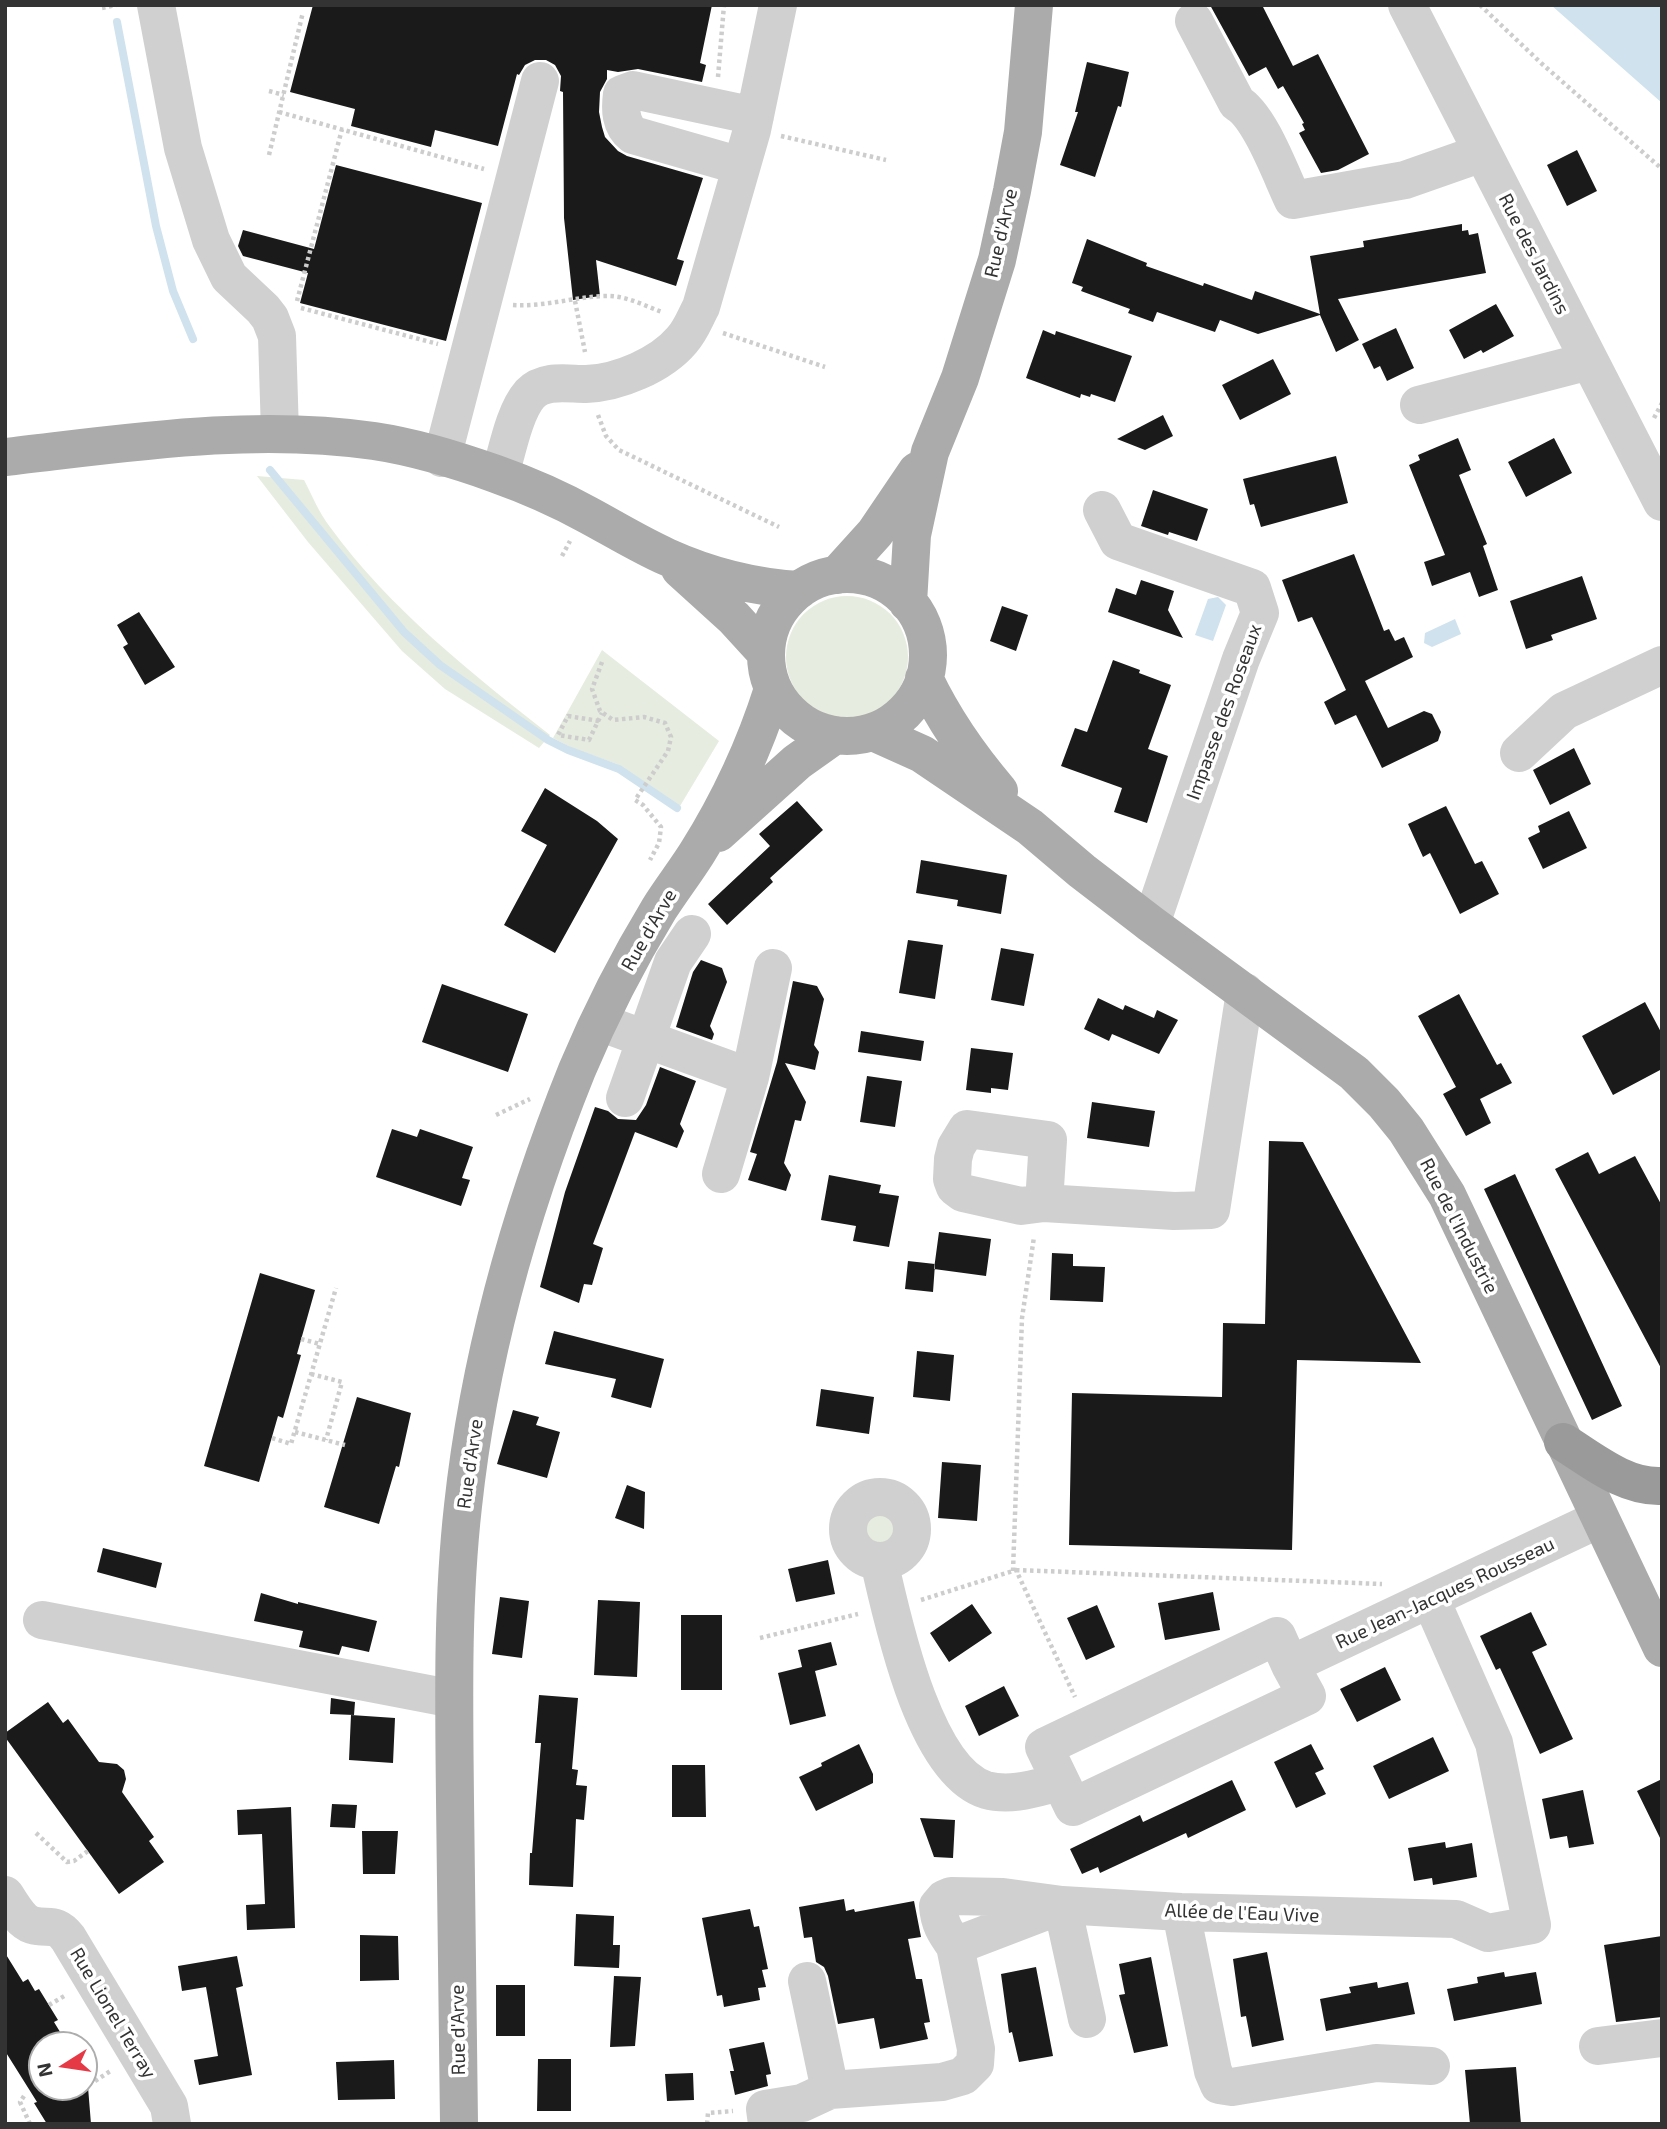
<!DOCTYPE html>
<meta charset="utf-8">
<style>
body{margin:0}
#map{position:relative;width:1667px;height:2129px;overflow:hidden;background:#fff;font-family:"Exo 2",sans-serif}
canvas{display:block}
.frame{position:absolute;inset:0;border:7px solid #333;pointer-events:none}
.north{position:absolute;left:28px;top:2031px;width:70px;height:70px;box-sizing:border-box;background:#fff;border:2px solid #adadad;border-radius:50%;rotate:258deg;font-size:19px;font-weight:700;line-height:28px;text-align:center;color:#333}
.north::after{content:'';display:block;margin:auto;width:24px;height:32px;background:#e63946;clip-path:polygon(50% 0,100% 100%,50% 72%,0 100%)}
</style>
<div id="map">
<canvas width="1667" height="2129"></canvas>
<div class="frame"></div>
<div class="north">N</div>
</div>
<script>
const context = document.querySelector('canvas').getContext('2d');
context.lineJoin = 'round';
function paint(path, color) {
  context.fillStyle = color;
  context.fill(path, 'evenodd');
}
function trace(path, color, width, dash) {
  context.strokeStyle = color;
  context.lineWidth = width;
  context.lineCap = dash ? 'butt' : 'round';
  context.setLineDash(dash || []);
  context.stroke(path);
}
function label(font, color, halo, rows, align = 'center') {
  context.font = font + ' "Exo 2",sans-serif';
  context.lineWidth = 7;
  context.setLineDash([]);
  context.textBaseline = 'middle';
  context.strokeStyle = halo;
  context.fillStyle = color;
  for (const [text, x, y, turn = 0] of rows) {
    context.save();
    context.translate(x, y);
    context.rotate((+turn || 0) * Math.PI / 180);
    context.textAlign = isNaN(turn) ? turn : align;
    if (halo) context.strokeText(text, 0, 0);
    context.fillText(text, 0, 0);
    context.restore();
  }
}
paint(new Path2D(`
 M257,476l47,4c8,15 15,33 26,47 59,81 141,146 220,208l-11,13 -94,-59 -43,-38 -94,-109z
 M786 657a61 61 0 1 1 122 0a61 61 0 1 1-122 0Z
 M602,650l117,91 -39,65 -63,-42 -45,-16 -19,-10z
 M856 1528a24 24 0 1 1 48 0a24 24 0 1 1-48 0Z`), '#e6ecdf');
paint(new Path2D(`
 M1551,5h111v98z
 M1218,597l8,8 -13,36 -18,-6 13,-36z
 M1455,619l6,15 -29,13 -8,-4 1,-10z`), '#cfe2ee');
trace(new Path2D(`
 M117,22l39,204 17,65 20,48
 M270,470l134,162 36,33 108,75 20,10 51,19 58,39`), '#cfe2ee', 8);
paint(new Path2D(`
 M313,5h399l-12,58 6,2 -4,17 -64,-13 -20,3 -11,-2v9l-7,13 -1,20 3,15 3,10 13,14 9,5 76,22 -26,81 7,2 -8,25 -80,-26 4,36 -27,4 -9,-82 -1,-126 -3,-1 1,-15 -6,-11 -9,-5h-11l-10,5 -6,10 -2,-1 -19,72 -63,-16 -4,17 -80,-21 4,-17 -65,-17z
 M1210,5h52l31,61 25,-12 51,100 -31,16 -17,3 -22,-40 6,-3 -3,-6 2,-1 -21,-37 -5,3 -12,-22 -17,9z
 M1087,62l42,10 -8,35 -3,-1 -23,71 -35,-12 18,-53h-3z
 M1577,150l20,41 -30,15 -20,-41z
 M336,165l146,38 -36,138 -146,-38 8,-30 -65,-17 -5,-10 5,-16 71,19z
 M1462,224v7l6,-1 1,5 9,-2 8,40 -148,26 21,41 -23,12 -16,-37 -62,19 -38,-14 -5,12 -58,-20 -4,10 -25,-9 2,-4 -49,-18 2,-4 -11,-4 15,-44 60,24 -1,3 57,20 1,-3 48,17 3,-9 65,23 -10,-58 54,-9 -1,-6z
 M1496,304l18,32 -31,17 -2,-3 -17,9 -15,-29z
 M1396,328l18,40 -27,13 -7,-15 -6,3 -12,-25z
 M1043,330l12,5 1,-4 76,25 -17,46 -24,-8 -1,3 -9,-3 -1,4 -54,-20z
 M1273,359l18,35 -51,26 -18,-35z
 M1163,415l10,21 -28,14 -28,-11z
 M1458,438l13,32 -12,5 28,69 -4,2 15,44 -19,7 -9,-25 -38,14 -8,-24 21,-7 -36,-90 11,-5 -2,-5z
 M1554,438l18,35 -46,24 -18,-35z
 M1336,456l12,47 -87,24 -7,-23 -4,1 -7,-26z
 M1153,490l55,19 -11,32 -28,-9 -1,3 -27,-9z
 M1354,554l30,77 5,-2 6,12 9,-4 9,20 -48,24 23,47 36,-17 8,3 9,18 -3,9 -56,27 -26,-53 -21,10 -11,-23 22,-12 -34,-73 -14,5 -16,-42z
 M1582,576l15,43 -46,16 2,5 -27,9 -16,-48z
 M1141,580l33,11 -6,19 15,28 -75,-26 8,-24 20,7z
 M1002,606l26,9 -12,36 -26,-10z
 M139,612l36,55 -30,18 -22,-38 5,-3 -11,-19z
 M1113,660l27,10 -1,3 32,12 -23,64 20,7 -21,67 -33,-11 8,-24 -61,-22 14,-38 12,4z
 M1574,748l17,36 -41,21 -17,-35z
 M545,788l52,33 21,18 -63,114 -51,-28 43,-80 -26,-14z
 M797,801l26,29 -53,48 3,4 -46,43 -19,-21 62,-58 -11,-12z
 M1446,806l29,58 7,-3 17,33 -39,20 -30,-61 -7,4 -15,-33z
 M1569,811l18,37 -44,21 -15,-31 12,-6 -2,-6z
 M921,860l86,15 -6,39 -44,-8 1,-6 -42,-7z
 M908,940l35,5 -8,54 -36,-6z
 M1001,948l33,6 -10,52 -33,-6z
 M701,960l21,8 5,14 -17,44 4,8 -2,6 -36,-13 17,-55z
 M793,981l24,5 7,13 -10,46 5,7 -4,18 -30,-7 21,39 -5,19 -6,-1 -11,43 7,12 -5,16 -38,-11 9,-26 -7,-2 27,-90z
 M442,984l86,30 -20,58 -86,-30z
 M1459,994l38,71 4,-2 11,20 -32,16 11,24 -25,13 -23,-42 13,-7 -38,-71z
 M1098,998l25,12 2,-5 29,13 3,-8 21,10 -19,34 -47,-20 -3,7 -25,-12z
 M1645,1002l17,32v35l-49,26 -31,-59z
 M861,1031l63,10 -3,20 -63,-9z
 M971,1048l42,5 -5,37 -17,-2v5l-25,-3z
 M660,1067l36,14 -16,43 4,7 -7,17 -42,-16 -42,112 10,4 -11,37 -8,-1 -5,19 -39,-16 25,-95 30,-85 13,4 10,8 18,1 10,-15z
 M867,1076l35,5 -7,46 -35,-5z
 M1092,1102l63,9 -6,36 -62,-9z
 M392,1129l25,8 3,-8 53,18 -11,31 8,2 -9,26 -85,-29z
 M1269,1141l34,1 118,221 -124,-3 -5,190 -223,-5 3,-152 150,4 1,-74 42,1z
 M1588,1152l11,22 36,-18 27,50v164l-107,-201z
 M1515,1174l107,232 -30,14 -108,-231z
 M829,1175l52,10 -2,8 20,3 -10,51 -36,-6 3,-15 -35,-6z
 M939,1232l52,7 -5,37 -52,-7z
 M1052,1253l21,1v12l32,1 -2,35 -53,-2z
 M908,1261l27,3 -2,28 -28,-3z
 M260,1273l55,17 -18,64 4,1 -18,63 -5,-2 -19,66 -55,-16z
 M554,1331l110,28 -13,49 -40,-11 5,-18 -71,-15z
 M917,1351l37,4 -4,46 -37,-4z
 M821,1389l53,8 -5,37 -53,-8z
 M357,1397l54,16 -12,54 -3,-1 -17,58 -55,-17z
 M513,1410l26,7 -3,8 24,7 -13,46 -50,-14z
 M942,1462l39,3 -4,56 -39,-3z
 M627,1485l18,7 -1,37 -29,-11z
 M103,1548l59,15 -6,25 -59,-16z
 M828,1560l7,34 -39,8 -8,-33z
 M1213,1592l7,38 -55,10 -7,-37z
 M261,1593l37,11v-2l79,19 -8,31 -27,-6 -3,9 -40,-8 4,-16 -49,-10z
 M500,1597l29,4 -7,57 -30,-4z
 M598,1600l42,2 -3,75 -43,-2z
 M972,1604l20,29 -43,29 -19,-29z
 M1097,1605l18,42 -29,13 -19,-42z
 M1531,1612l16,33 -15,7 41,87 -33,15 -40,-86 -4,2 -16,-34z
 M681,1615h41v75h-41z
 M831,1642l6,23 -22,6 11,45 -36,9 -12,-52 24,-6 -4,-17z
 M1385,1667l16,33 -44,22 -17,-33z
 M1004,1686l15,30 -40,20 -14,-30z
 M539,1695l39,3 -6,71 6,1 -2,15 11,1 -3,34 -8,-1 -3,68 -44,-2 1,-32h2l9,-110h-6z
 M331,1698l24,4 -1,13 -24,-1z
 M48,1702l15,21 5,-4 31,43 18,2 7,6 2,9 -4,13 32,45 -5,4 15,21 -45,32 -114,-157v-4z
 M351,1715l44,3 -2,45 -44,-3z
 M1433,1737l16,34 -60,28 -16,-33z
 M859,1744l14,30v9l-57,28 -17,-34 23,-11 -1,-3z
 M1311,1744l13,25 -9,4 11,21 -30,14 -22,-46z
 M672,1765h33l1,52h-34z
 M1662,1779v63l-25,-51z
 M1232,1780l14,30 -58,28 -2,-5 -86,40 -2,-6 -16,7 -12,-25 70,-34 3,7z
 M1583,1790l11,54 -25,4 -2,-12 -17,3 -8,-40z
 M332,1804l25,1 -2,23 -25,-1z
 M291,1807l4,121 -48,2 -1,-25 19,-1 -3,-70 -24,1 -1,-25z
 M920,1818l35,2 -2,38 -19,-1z
 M362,1831h36l-3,43h-32z
 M1445,1842l1,6 26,-5 5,34 -44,8 -1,-7 -18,3 -6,-33z
 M844,1899l2,12 8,-2 1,3 59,-11 7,36 -13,2 8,40h6l8,43 -6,1 4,16 -48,10 -6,-31 -36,6 -10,-48 -4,-9 -8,-5 -4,-25 -8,1 -5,-31z
 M750,1909l4,18 5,-1 9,43 -6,1 4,17 -8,1 2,12 -36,7 -2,-12 -5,1 -15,-78z
 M576,1914l38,2 -1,29h7l-1,23 -45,-2z
 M360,1935l38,1 1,44 -39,1z
 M1662,1936v81l-46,5 -12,-77z
 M1267,1952l17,88 -32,7 -6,-31 -5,1 -8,-58z
 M5,1953l18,29 5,-3 7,12 4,-2 19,31 -4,2 14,23h-26v42h46l3,37h-44l-13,-21 3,-1 -32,-51z
 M237,1956l6,30 -7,2 16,87 -53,10 -5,-25 24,-4 -12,-69 -24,4 -4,-25z
 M1151,1957l17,89 -34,7 -15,-58 6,-1 -6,-30z
 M1036,1967l17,89 -34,6 -7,-30 -3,1 -8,-59z
 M1504,1972l1,5 31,-5 6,32 -88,17 -7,-32 31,-6 -1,-6z
 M614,1976l27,1 -6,69 -25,1z
 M1377,1982l1,6 30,-6 7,32 -89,17 -6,-32 31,-6 -2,-6z
 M496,1985h29v51h-29z
 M764,2042l7,32 -5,1 2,11 -33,9 -5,-24h4l-5,-22z
 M538,2059h33v52h-34z
 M394,2060l1,39 -57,1 -2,-38z
 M1516,2067l5,57h-51l-5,-54z
 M693,2073l1,27 -27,1 -2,-27z`), '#1a1a1a');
trace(new Path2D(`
 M1480,5l61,58 121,106
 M102,8l14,-3
 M718,77l6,-72
 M269,91l15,4
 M279,112l205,57
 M781,136l105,24
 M269,155l34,-143
 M297,301l45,-172
 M575,301l10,51
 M513,305c33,2 64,-9 95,-9 19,0 37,10 54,16
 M301,308l137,36
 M723,333l102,34
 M598,415l8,21 13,14 160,77
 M1654,418l8,-15
 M562,556l8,-15
 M602,662l-10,27 8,22 13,9 31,-3 21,6 6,14 -3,14 -33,49 8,5 18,22 -2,16 -9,17
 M599,721l-31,-5 -10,19 31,5 13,-27
 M496,1115l34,-16
 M301,1339l19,5
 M311,1374l31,8 -16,58
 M295,1432l50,13
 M272,1438l19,6 45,-156
 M1016,1570l366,14
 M1013,1571l9,-253 12,-81
 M921,1600l95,-30 59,127
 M760,1638l98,-24
 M36,1833l31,29 7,-1 14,-10
 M49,2005l17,-10
 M95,2081l17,-11
 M24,2096l-4,6 10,22
 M707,2124l1,-11 25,-2`), '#cdcdcd', 4.5, [3.5, 3.5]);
trace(new Path2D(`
 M156,5l27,143 28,92 18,37 34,32 7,9 7,18 3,97
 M1407,5l255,497
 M1194,21l43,82c23,13 44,72 56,97l112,-20 77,-27
 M741,166l-108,-31c-13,-10 -13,-26 -11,-41l11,-4 122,26
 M1419,405l170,-44
 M442,458l98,-377
 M500,475c7,-23 14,-63 30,-81 14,-15 37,-10 56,-10 32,-1 75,-19 96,-44 9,-10 13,-22 19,-33l51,-177 26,-125
 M1102,510l16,31 134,47 8,25 -19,46 -90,265
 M1519,753l45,-42 98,-46
 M599,1022l151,55 -29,97
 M750,1077l23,-109
 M625,1098l48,-136 19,-28
 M1044,1203l4,-63 -81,-11 -11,18 -3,12 -1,20 3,8 8,6 58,13 23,-3 130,8 37,-1 34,-218
 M848 1529a32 32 0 1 1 64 0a32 32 0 1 1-64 0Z
 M879,1561c13,56 44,209 107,229 25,7 50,-2 74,-8
 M42,1620l412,79
 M1290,1665l17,31 -234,111 -29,-60 233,-111 13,29 309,-146
 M5,1895c7,10 15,26 27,30 16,5 23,-4 36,13l101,168 3,18
 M1181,1912l32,159 6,14 13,2 144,-24 55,3
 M955,1946c-10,-14 -16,-23 -17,-40l6,-7 7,-3 52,1 59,8 25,114
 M807,1981l23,109
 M1598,2046l64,-8
 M767,2124l-2,-15 37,-6 28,-13 112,-8 21,-6 12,-12 1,-15 -21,-103 107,-41 119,7 275,7 32,14 44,-8 -38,-182 -63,-143`), '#d0d0d0', 38);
trace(new Path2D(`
 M5,457c122,-14 247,-34 369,-16 40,6 83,19 122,33 31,11 63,25 92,41 26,14 52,30 79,42 42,19 86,30 132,33
 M680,569l54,49 32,35
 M766 655a81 81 0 1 1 162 0a81 81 0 1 1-162 0Z
 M837,575l38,-42 42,-62
 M908,603l4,-68 18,-83 30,-74 37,-118 15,-69 11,-59 11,-127
 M924,678c20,42 45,78 75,113
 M873,732l49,22 108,73 52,44 69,53 203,149 30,30 22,27 41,65 215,453
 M718,833l79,-71 38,-27
 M459,2124c-1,-108 -3,-216 -4,-324 -1,-98 -3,-196 8,-294 16,-149 58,-297 114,-436 23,-55 51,-110 82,-161 12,-19 26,-37 38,-56 32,-51 58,-107 76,-164`), '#ababab', 38);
trace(new Path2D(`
 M1563,1442c29,18 62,46 99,44`), '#9a9a9a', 38);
label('19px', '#333', '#fff', [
 ["Rue d'Arve",1001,233,-77],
 ["Rue des Jardins",1534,254,63],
 ["Impasse des Roseaux",1224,712,-70],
 ["Rue d'Arve",649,930,-60],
 ["Rue de l'Industrie",1459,1226,63],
 ["Rue d'Arve",470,1464,-82],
 ["Rue Jean-Jacques Rousseau",1445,1593,-25],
 ["Allée de l'Eau Vive",1242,1913,2],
 ["Rue Lionel Terray",113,2013,59],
 ["Rue d'Arve",458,2030,-91]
]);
</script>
